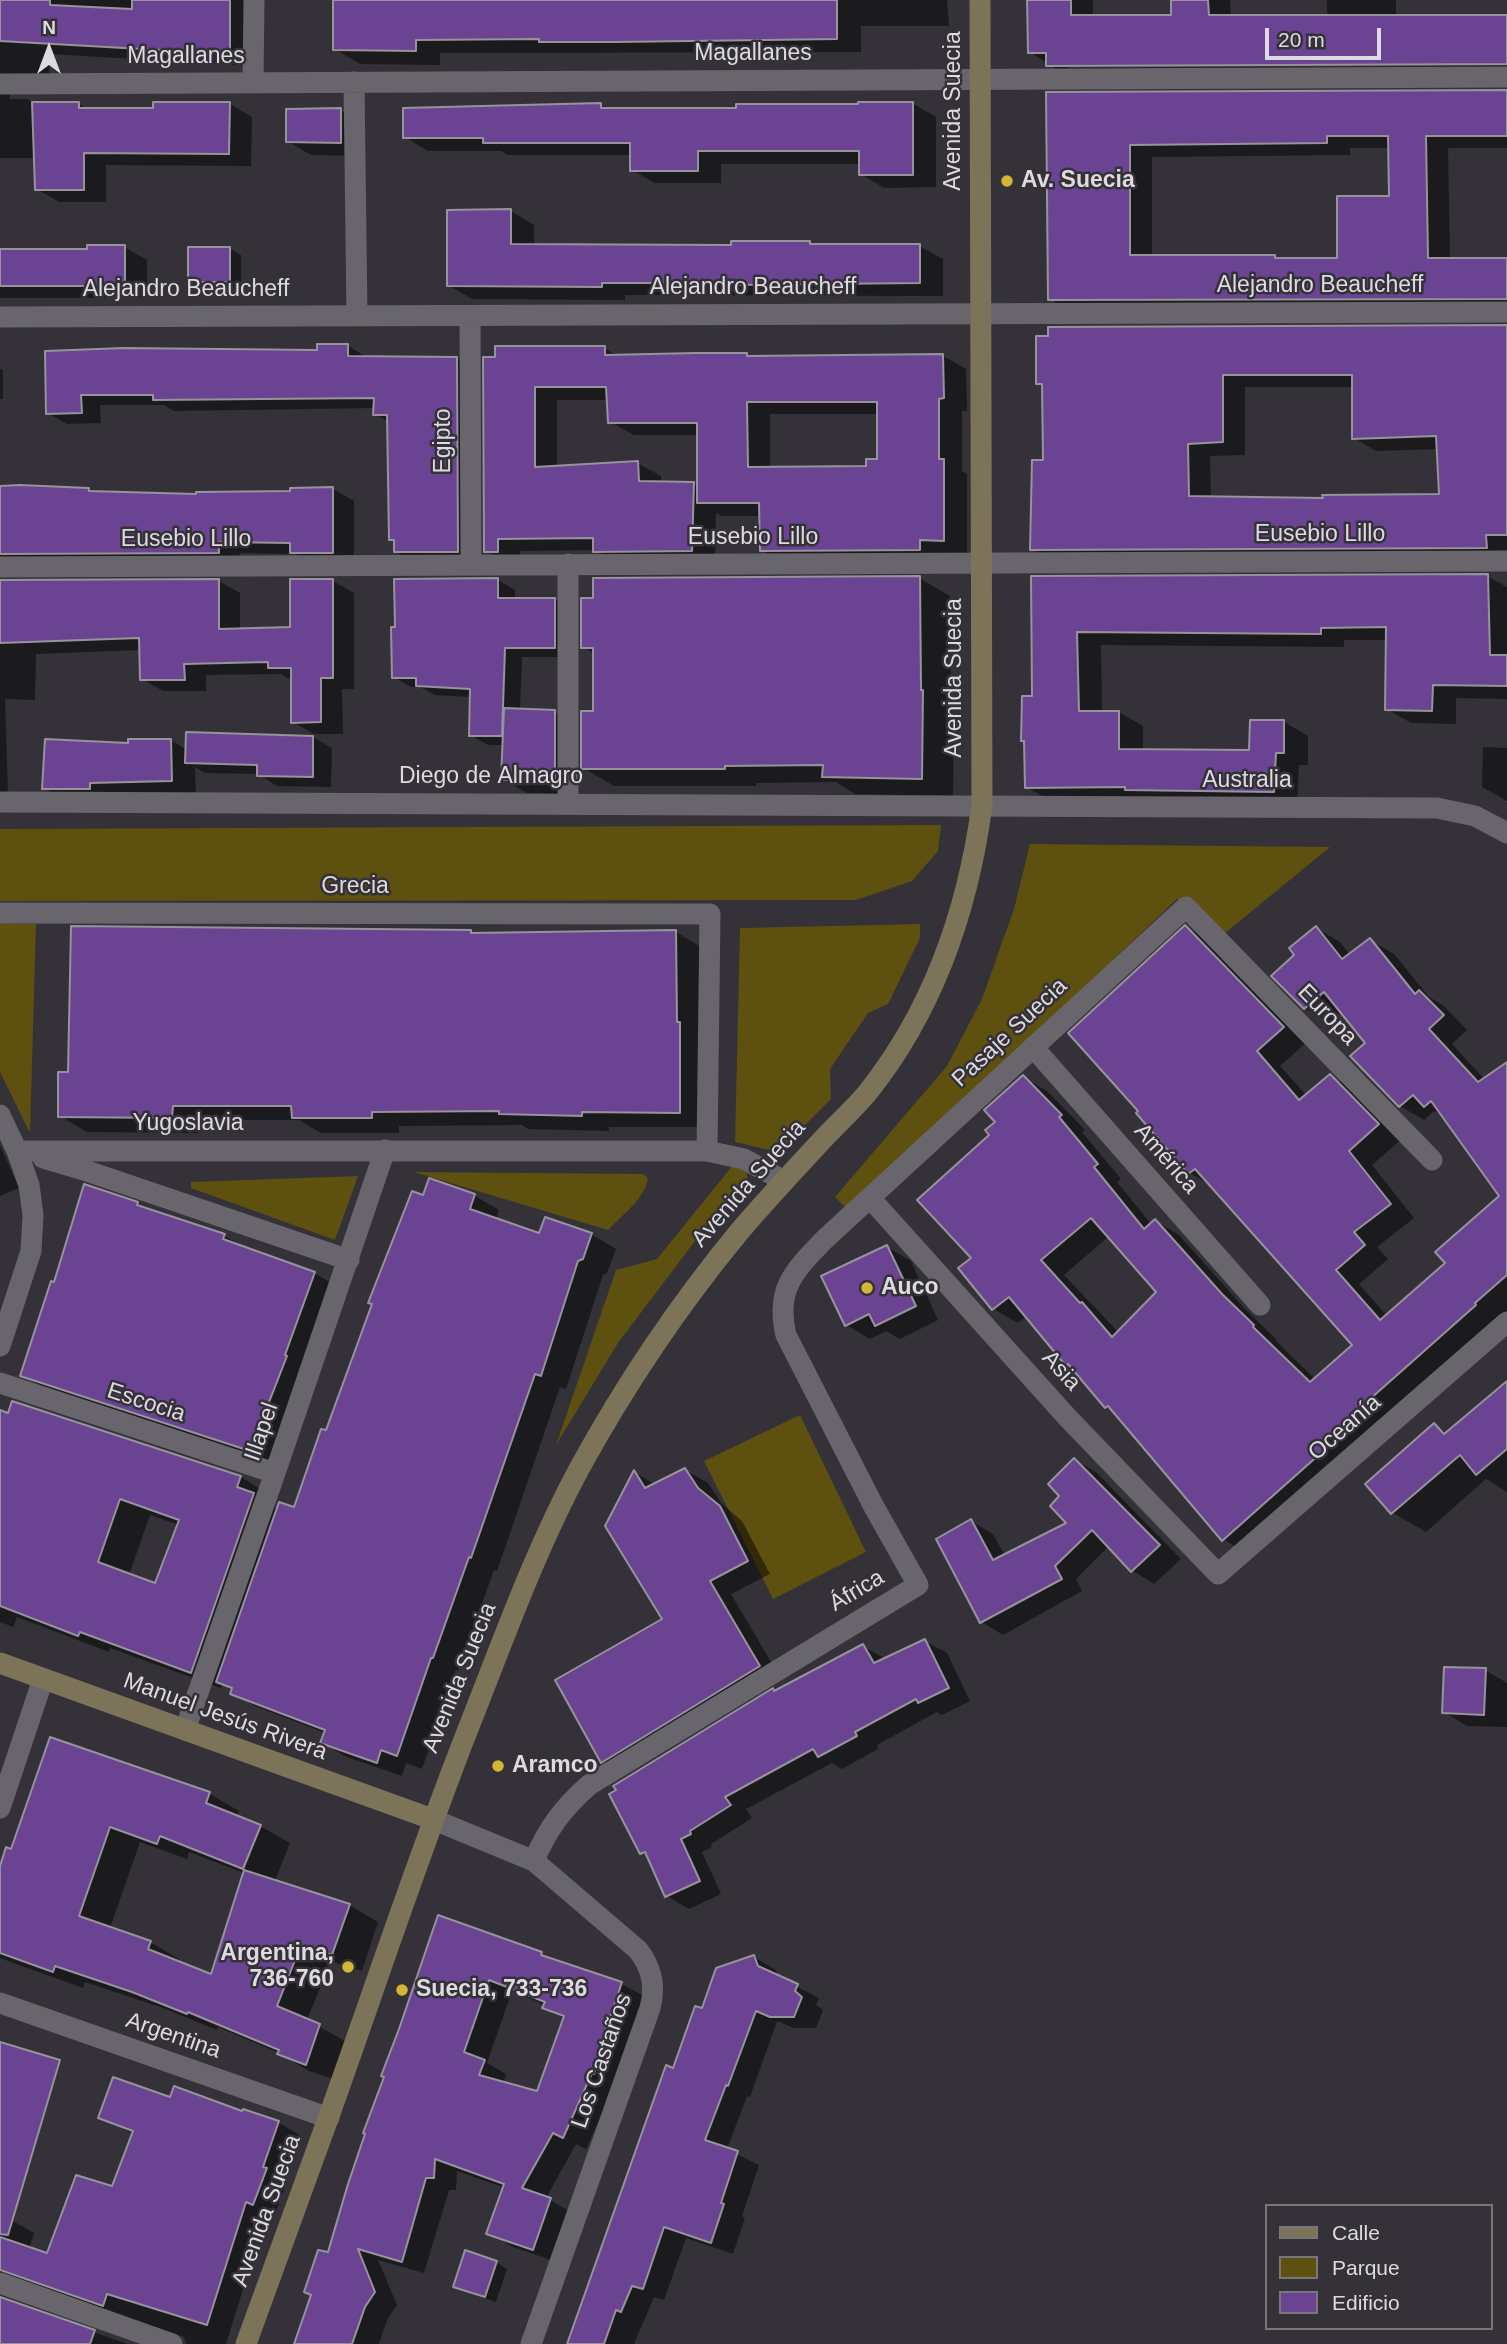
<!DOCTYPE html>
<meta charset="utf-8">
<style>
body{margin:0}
#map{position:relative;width:1507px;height:2344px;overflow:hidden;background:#343138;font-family:Helvetica,sans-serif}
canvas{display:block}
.legend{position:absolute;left:1265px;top:2204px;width:228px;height:126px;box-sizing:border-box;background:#343138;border:2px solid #78757b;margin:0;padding:9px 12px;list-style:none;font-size:21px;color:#dddbe0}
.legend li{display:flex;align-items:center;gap:14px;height:35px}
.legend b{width:35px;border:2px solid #78757b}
.north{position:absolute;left:14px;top:14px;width:70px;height:70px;-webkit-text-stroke:5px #343138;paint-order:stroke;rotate:0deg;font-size:19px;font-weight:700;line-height:28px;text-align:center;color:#dddbe0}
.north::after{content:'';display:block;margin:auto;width:24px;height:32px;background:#dddbe0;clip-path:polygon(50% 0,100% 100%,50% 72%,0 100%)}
.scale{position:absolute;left:1265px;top:28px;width:116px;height:32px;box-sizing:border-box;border:4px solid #dddbe0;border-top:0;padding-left:9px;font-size:21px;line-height:24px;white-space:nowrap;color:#dddbe0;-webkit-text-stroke:5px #343138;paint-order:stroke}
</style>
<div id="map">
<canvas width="1507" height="2344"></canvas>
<ul class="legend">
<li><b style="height:9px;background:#7d7358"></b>Calle</li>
<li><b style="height:19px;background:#5e500e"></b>Parque</li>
<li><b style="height:19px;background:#6a4492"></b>Edificio</li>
</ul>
<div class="north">N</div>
<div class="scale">20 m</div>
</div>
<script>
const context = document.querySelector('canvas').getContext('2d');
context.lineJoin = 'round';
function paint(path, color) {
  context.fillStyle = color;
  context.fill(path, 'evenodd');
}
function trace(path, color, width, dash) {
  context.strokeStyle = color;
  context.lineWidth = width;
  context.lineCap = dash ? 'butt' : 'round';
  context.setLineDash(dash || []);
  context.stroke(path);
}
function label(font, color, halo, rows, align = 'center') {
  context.font = font + ' Helvetica,sans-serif';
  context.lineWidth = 5;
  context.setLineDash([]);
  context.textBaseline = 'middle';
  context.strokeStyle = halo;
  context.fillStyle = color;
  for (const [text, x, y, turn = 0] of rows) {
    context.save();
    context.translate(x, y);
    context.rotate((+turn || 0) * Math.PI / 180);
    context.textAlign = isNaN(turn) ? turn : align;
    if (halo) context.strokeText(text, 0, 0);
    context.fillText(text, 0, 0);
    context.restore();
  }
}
paint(new Path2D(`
 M941,825l-3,26 -26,30 -56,19 -856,1v-72z
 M1030,844l300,3 -106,87 -47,-35 -328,312 -14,-14 112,-131 35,-67 32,-90z
 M0,923l36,1 -6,209 -30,-61z
 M920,924v14l-32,66 -20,9 -38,56 1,30 -53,53 -43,-10 5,-214z
 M733,1165l13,2 2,15 -44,47 -86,114 -62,102 60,-175 41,-11z
 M414,1172l229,2 5,4c-3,21 -26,37 -40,52z
 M358,1176l-23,64 -144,-52v-6z
 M800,1415l66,137 -93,47 -69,-138z`), '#5e500e');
paint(new Path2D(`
 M0,0h247l5,66 -203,-12v29l-39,8v8h17l9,5h43l10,6h66l75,-6 22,13 -1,49 -145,-1v37h-47l-22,-13v-31h-37z
 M335,0h612l2,26h-88v26l-421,1v12l-80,-1 -25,-15z
 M1029,0h64v17h80l-1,-17h58l1,17h96v-17h69v17l111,1v44l-442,2 3,4 439,-2v10l-437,2 -40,-26z
 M1507,92v56h-59l2,112h57v51l-435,1 -22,-13 -2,-205zM1350,148h40l1,50 -52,62h-59l-5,-3 -123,-1v-99l198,-2z
 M912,103l24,14v70l-52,1 -23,-14v-10h-140v19h-66l-23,-13v-15h-124l-7,-4h-73l-23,-14 196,-32 7,5h129z
 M340,110l24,14v32l-53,-1 -24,-14z
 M511,211l23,14v21l198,1 77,-4 6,3h104l24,13v37l-318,-1v5l-153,-1 -24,-14z
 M124,247l23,13v38h-147v-47h88z
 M230,249l11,6v33h-40l-11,-7z
 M1507,327v233l-453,2 -22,-13 13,-87 -1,-75 -7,-4zM1245,387h109v51l22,13 62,-2 3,47 -117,3 -113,-1 -1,-42 35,-1z
 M348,346l20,12h89l19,12 1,192 -62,1 -19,-12v-9l-5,-3 -2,-117 -14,-8v-6l-201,3 -10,-6h-64l1,18 -34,1 -20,-11v-60l272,-2z
 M604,348l15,9 127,-3 6,4 191,-2 23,13 1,42h-5v60l5,3v79l-182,10 -24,-13v-34h-39l-6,-3 -1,51h-97l-23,-14 -75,1 1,13h-12l-23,-13 -1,-193zM557,400h52l1,22 24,13h65v52l-6,-3 -32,-1v-7l-24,-13 -80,4zM770,414h108v46l-10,8h-98z
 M0,369l3,1v29h-3z
 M0,487l88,2 7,4 102,3 136,-7 21,12v63h-40l-18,-10 -56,-1v11l-240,4z
 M1487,576l20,11v112l-51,-1v26l-45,-1 -24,-14 1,-69h-44v7l-243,-2 1,68 17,-1 24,14v25l108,1 33,-30 24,14v29h-9l-2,40 -247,-5 -24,-13 8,-89 -2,-120z
 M919,578l31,18 1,113 3,1 -1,86 -98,-2 -19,-12 -80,1v3h-142l-31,-18 12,-55v-59l-12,-7z
 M0,580l219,1 21,12v37l52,-2 41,-47 21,12v96h-12l1,45h-29l-21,-12 -2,-42 -10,-6 -75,1v16h-43l-21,-12 -1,-29 -105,4 -1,46 -30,-1 3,97h-8z
 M498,580l17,10v9h39l18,10v48h-50l-2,53 34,2 24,13v69l-51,-1 -24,-14 1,-34h-16l-18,-10 1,-38 -36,-2 -15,-8h-9l-18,-10z
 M313,737l19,11 -1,39 -54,-1 -19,-12 -53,-1 -10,-6 1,27 -128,8 -24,-14 86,-43 41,-5 16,10z
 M1483,747l24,1v53l-25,-14z
 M1186,927l24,14 97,101 -27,24 27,30 23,-20 24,14 48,49 -30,26 42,53 -37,29 11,12 -29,25 28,32 61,-53 53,-67 -57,-80 -10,-5 -10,9 -24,-14 -33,-63 -25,-32 -13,11 -24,-14 -8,-53 19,-27 24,14 10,13 20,-15 24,14 35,43 15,9 23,24 -15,14 33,36 22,-6v237l-159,142 -101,100 -24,-14 -107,-126 -10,-6 -79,-91 -9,7 -24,-14 -34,-40 13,-11 18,-123 32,-58 24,14 38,39 -3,2 39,47 -4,3 34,42 4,-3 24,14 67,75 31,30 -1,1 39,38 40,-34 -141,-158 -24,-14 -52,-60zM1109,1236l50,57 -40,40 -55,-58z
 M470,932l5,3 201,-3 27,16 3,179h-97v4l-81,-2 -6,-4 -123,1v7h-78l-22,-13h-100v13l-112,-1 -27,-16 10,-42z
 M0,1145l19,43 -19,8z
 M430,1180l45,16 24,14 -3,10 44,16 51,-2 25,15 -9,24 -4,2 -37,114 -6,-2 -63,184 -3,-1 -36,101 -2,-1 -34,99 -16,-6 -4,13 -55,-19 -25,-14 4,-10 -69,-26 -25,-14 1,-3 -10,-6 -2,4 -111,-40 -1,4 -92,-35 -4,10 -13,-5v-211l241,66 29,18 -1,9 9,5 17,1zM150,1515l29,10 -23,60 -27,-10z
 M137,1204l14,8 73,24 26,14 64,23 26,15 -63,177 -229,-75 -26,-15 33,-91z
 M887,1247l24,14 27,59 -38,19 -14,-8 -16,8 -24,-14z
 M1507,1384v108l-21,-13 -60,53 -33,-19 42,-88 12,8z
 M1075,1460l22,13 84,86 -27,25 -21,-13 -24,-25 -33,33 6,12 -79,44 -21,-13 -11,-101 22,13 12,22 64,-33 -7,-27z
 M685,1470l23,13 13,20 21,18 28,53 -39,20 50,85 -156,96 -23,-14 63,-141 -31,-148 22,13z
 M925,1641l22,12 23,48 -28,14 -5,-3 -60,33 1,4 -36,20 -10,-6 -86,46 6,9 -41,26 1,3 -10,5 19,42 -32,15 -22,-13 -18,-39 -7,-4 131,-163 3,2 87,-46 23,13z
 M1485,1670l22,13v44l-40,-1 -23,-14z
 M51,1739l159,55 29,17 -2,6 23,9 30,17 -15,38 74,24 29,17 -16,49 -31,-10 -24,59 42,23 -13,37 -27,-9 -30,-18 -61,-26 -1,3 -54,-22 -78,-26 -2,6 -83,-30v-87l12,-20zM140,1842l47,17 2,-7 55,21 -32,104 -34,-14 1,-4 -29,-17 -40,-14z
 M439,1917l102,37 14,8 66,22 23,12 -29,89 -29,64 -10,-5 -30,54 27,15 -17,49 -45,-16 -22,-13 16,-45 -48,-17 -1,19h-7l-25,83 -46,-13 19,45 -10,15 -8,24h-83l33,-89zM512,1991l33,14 -1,2 21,12 -26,74 -36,-10 3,-9 -19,-11z
 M754,1957l22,13 2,7 41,21 -3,7 7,5 -7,18h-22l-17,-7 -27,76 -3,-1 -20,53 32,16 -17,51 3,2 -12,36 -47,-16 -22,62 -10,-3 -20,47h-68l6,-16h3l99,-258 29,-60z
 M171,2099l72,14 1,-2 35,12 21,12 -17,45 4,2 -12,33 -8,-3 -41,132h-40l-2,-7 -184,-63v-58l13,5 21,12 -5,16 19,6 65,-67 21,-54 -34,-17z
 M496,2262l11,7 -11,33 -30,-10 -11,-6z
 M0,2297l10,5 117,42h-127z`), '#0007');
const building = new Path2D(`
 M0,0h50v5l82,4v-9h98v54l-230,-13z
 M333,0h504v39l-220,3h-78v-3l-123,1v11l-83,-1z
 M1027,0h44v15h100v-15h37l1,15h298v49l-461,2v-13h-18z
 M1507,90v46h-81l2,122h79v41l-459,1 -2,-208zM1327,136h61l1,60h-52v62h-62v-3h-145v-110l197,-2z
 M32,102h47v6h74v-6h77l-1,52 -145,-1v37h-49z
 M858,102h55v73h-54v-24h-161v20h-68v-28h-147v-5h-80v-30l198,-5v5h135v-4h122z
 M341,108v35l-55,-1v-33z
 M511,209v35l220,1v-4h79v3h110v39l-189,2v-2h-129v4l-155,-1v-76z
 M87,245h38v41h-125v-37h87z
 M188,247h42v35h-42z
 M1507,325v210h-21l1,13 -457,2 2,-90h11l-1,-76h-6v-48h12v-9zM1223,375h129v64l84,-3 3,58 -117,1 1,3 -134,-2 -1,-52 35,-2z
 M317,344h31v12l109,1 1,195h-64v-12h-5l-2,-125h-14l1,-17 -221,2v-5h-72l1,18 -36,1 -1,-63 79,-3 193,2z
 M495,346h110v9l91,-2h51v3l196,-2 1,44 -5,1v60h5v82l-24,-1v10l-160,1 -1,-48h-62v-80h-89l-2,-36h-71v80l103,-6 1,20 55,1 -2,69 -99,1v-14l-95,1v13h-14l-1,-195h12zM747,402h130v57h-11v7l-118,1z
 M20,485l69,3v3l107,3v-2l94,-1v-3l43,-1v66h-43v-10l-71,-1v11l-219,1v-68z
 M1488,574l2,81h17v31l-74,-1 -1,26 -47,-1 1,-83 -65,1v6l-244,-2 2,79h40v38l130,1 1,-30h34v33h-8l-2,39 -149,-2v-3l-100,1 -1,-47h-3l1,-45h10l-1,-120z
 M920,576l1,114h2l-1,89 -100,-2 1,-12 -98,1v3h-144v-58h12v-63h-12v-50h12v-20z
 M498,578v20h57v50h-50l-3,88h-33l1,-47 -54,-3v-8h-24l-1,-51h4l-1,-48z
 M219,579v50l71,-2v-48h43v99h-12v44l-30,1v-55h-23v-6l-84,2 1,16h-45l-1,-42 -139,5v-63z
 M504,708l51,2v71l-54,-1z
 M186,732l127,4v41l-56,-1v-11l-72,-2z
 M45,739l83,4v-4h43l1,42 -82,2v6h-48z
 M1185,925l99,102 -27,24 42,49 31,-26 49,50 -30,27 42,53 -37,28 11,13 -29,25 44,50 65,-57 -10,-11 64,-56 -68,-95 -7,6 -11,-12 -14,12 -49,-51 15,-13 -41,-51 -20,17 -33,-33 23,-21 -5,-7 27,-22 26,33 28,-21 45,56 4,-4 25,25 -15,14 49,53 29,-20v213l-32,28 1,2 -151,134 5,6 -108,96 -114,-135 -3,2 -37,-44 -2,2 -57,-69 -17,13 -34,-42 13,-10 -54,-58 72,-65 -4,-5 10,-8 -11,-12 39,-35 39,40 -3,2 39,47 -4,3 50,62 11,-10 67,75 32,31 -1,2 57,55 42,-37 -157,-176 -7,5 -52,-61 2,-2 -70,-78zM1091,1218l65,74 -44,45 -30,-35 -2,1 -39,-43z
 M71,926l400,4v3l205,-3 1,92h3v91l-98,-1v4l-83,-2v-3l-127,1v6h-80l-1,-12h-118l-1,12 -114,-1v-45h10z
 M429,1178l46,16 -5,15 69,24 6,-16 47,16 -9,26 -5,2 -37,115 -6,-2 -64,184 -2,-1 -36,101h-2l-34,98 -16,-6 -4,13 -57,-20 5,-13 -95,-36 2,-6 -16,-6 63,-180 15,5 27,-78 5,1 46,-126 -4,-1 44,-112 11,4z
 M84,1184l54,18 -1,3 88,29 -2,5 92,33 -30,83 2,1 -37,95 -230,-75 31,-95 3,1z
 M887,1245l29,61 -41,20 -6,-12 -24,12 -24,-50z
 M1507,1381v68l-31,26 -16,-20 -69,59 -26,-30 69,-61 10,11z
 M12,1401l229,75 -4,11 17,6 -63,180 -111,-41 -2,4 -78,-30v-196l8,3zM120,1499l59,21 -24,63 -57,-21z
 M1074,1458l86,87 -29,27 -39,-42 -37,36 7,13 -82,44 -44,-84 35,-20 22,41 73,-37 -16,-17 9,-10 -11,-12z
 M685,1468l13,20 22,18 28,55 -38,20 50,85 -159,97 -46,-83 107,-61 -57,-93 29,-56 11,18z
 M925,1639l24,49 -31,15 -2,-4 -61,33 2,4 -39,21 -5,-8 -88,48 6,8 -41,26 1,3 -10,5 19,42 -35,16 -20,-45 -5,2 -31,-60 7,-4 -3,-4 160,-98 1,3 89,-47 11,19z
 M1444,1667l42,1 -2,47 -42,-2z
 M50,1737l160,55 -4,11 55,22 -18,44 -83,-33 -3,8 -47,-17 -31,89 72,25 -3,8 63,25 33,-104 106,34 -18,51 -31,-10 -24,61 43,18 -14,41 -29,-11 2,-4 -91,-38 -1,2 -55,-22 -77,-26 -2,6 -53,-19v-87l6,-19 5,2z
 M438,1915l104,37 -1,3 81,27 -20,60 3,1 -11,31 -2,-1 -29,65 -10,-5 -31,55 29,10 -18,52 -47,-16 18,-50 -69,-25 -1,19h-8l-24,84 -44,-13 17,43 -10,15 -13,37h-58l17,-49 -7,-3 14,-42 10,2 20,-68 17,-50 -2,-1 21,-56 -3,-1 18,-47zM489,1980l56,22 -3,6 22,8 -27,75 -58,-16 6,-15 -21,-8z
 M754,1955l4,11 40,18 -3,7 7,6 -8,20h-24l-14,-6 -28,75 -2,-1 -21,55 33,11 -17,52 3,1 -13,39 -47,-16 -21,62 -11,-3 -11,26 -5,-2 -12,34h-37l99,-279 7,3 22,-62 7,2 14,-40z
 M0,2042l60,18 -52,175 -8,-1z
 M113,2077l57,20 4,-11 68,25 1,-2 36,12 -16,46 4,1 -14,37 -7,-3 -39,123 -100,-31 -4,12 -103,-36v-33l47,16 29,-78 36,11 21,-55 -35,-13z
 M465,2250l32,11 -12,36 -32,-10z
 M0,2297l95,33 -5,14h-90z`);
paint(building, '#6a4492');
trace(building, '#97939b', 2);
trace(new Path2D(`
 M253,82l1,-82
 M354,82l3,234
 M0,84l1507,-7
 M470,316l1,249
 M0,317l1507,-5
 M568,564v239
 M0,567l1507,-6
 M0,802l1437,6 38,8 32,17
 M0,913l710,1 -3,237
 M1033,1047l227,258
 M0,1115l17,36 12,34 4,30 -2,36 -31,95
 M17,1151h690l37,8 40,22
 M43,1158l44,13 262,89
 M870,1198l197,219 151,157 289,-252
 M0,1383l275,90
 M185,1730l90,-257 110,-323
 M0,1808l43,-129
 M432,1819l102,42 104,89c14,18 18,36 12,58l-119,336
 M534,1861c13,-32 30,-54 55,-76l329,-200 -45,-80 -87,-170c-11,-46 8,-64 39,-96l361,-332 246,253
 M0,2003l329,115
 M0,2283l172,61`), '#68656c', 21);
trace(new Path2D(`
 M0,1663l432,156
 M246,2344c28,-76 56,-152 83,-228 47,-131 90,-263 141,-392 34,-86 65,-173 109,-255 46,-84 99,-163 160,-237 28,-33 58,-65 87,-96 14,-15 30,-29 42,-44 66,-83 100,-183 114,-287l-2,-805`), '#7d7358', 21);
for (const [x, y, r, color] of [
 [1007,181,7,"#d3b635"],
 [867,1288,7,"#d3b635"],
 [498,1766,7,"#d3b635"],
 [348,1967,7,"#d3b635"],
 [402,1990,7,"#d3b635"]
]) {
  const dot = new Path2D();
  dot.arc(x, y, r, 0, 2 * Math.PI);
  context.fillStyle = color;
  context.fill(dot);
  trace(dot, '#343138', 2.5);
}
label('23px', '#dddbe0', '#343138', [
 ["Magallanes",753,54],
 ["Magallanes",186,57],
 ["Avenida Suecia",954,111,-90],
 ["Alejandro Beaucheff",1320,286],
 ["Alejandro Beaucheff",753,288],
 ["Alejandro Beaucheff",186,290],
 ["Egipto",444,441,-90],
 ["Eusebio Lillo",1320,535],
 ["Eusebio Lillo",753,538],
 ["Eusebio Lillo",186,540],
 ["Avenida Suecia",955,678,-90],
 ["Diego de Almagro",491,777],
 ["Australia",1247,781],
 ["Grecia",355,887],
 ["Europa",1327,1015,46],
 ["Pasaje Suecia",1010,1033,-43],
 ["Yugoslavia",188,1124],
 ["América",1166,1159,49],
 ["Avenida Suecia",749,1184,-49],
 ["Asia",1061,1371,48],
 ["Escocia",146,1403,18],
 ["Oceanía",1345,1428,-41],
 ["Illapel",262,1432,-71],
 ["África",857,1591,-31],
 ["Avenida Suecia",460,1678,-68],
 ["Manuel Jesús Rivera",225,1717,20],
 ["Argentina",173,2036,19],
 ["Los Castaños",602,2061,-71],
 ["Avenida Suecia",267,2211,-70]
]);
label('bold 23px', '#dddbe0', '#343138', [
 ["Av. Suecia",1021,181],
 ["Auco",881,1288],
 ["Aramco",512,1766],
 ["Argentina,",334,1954,"right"],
 ["736-760",334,1980,"right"],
 ["Suecia, 733-736",416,1990]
], 'left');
</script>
